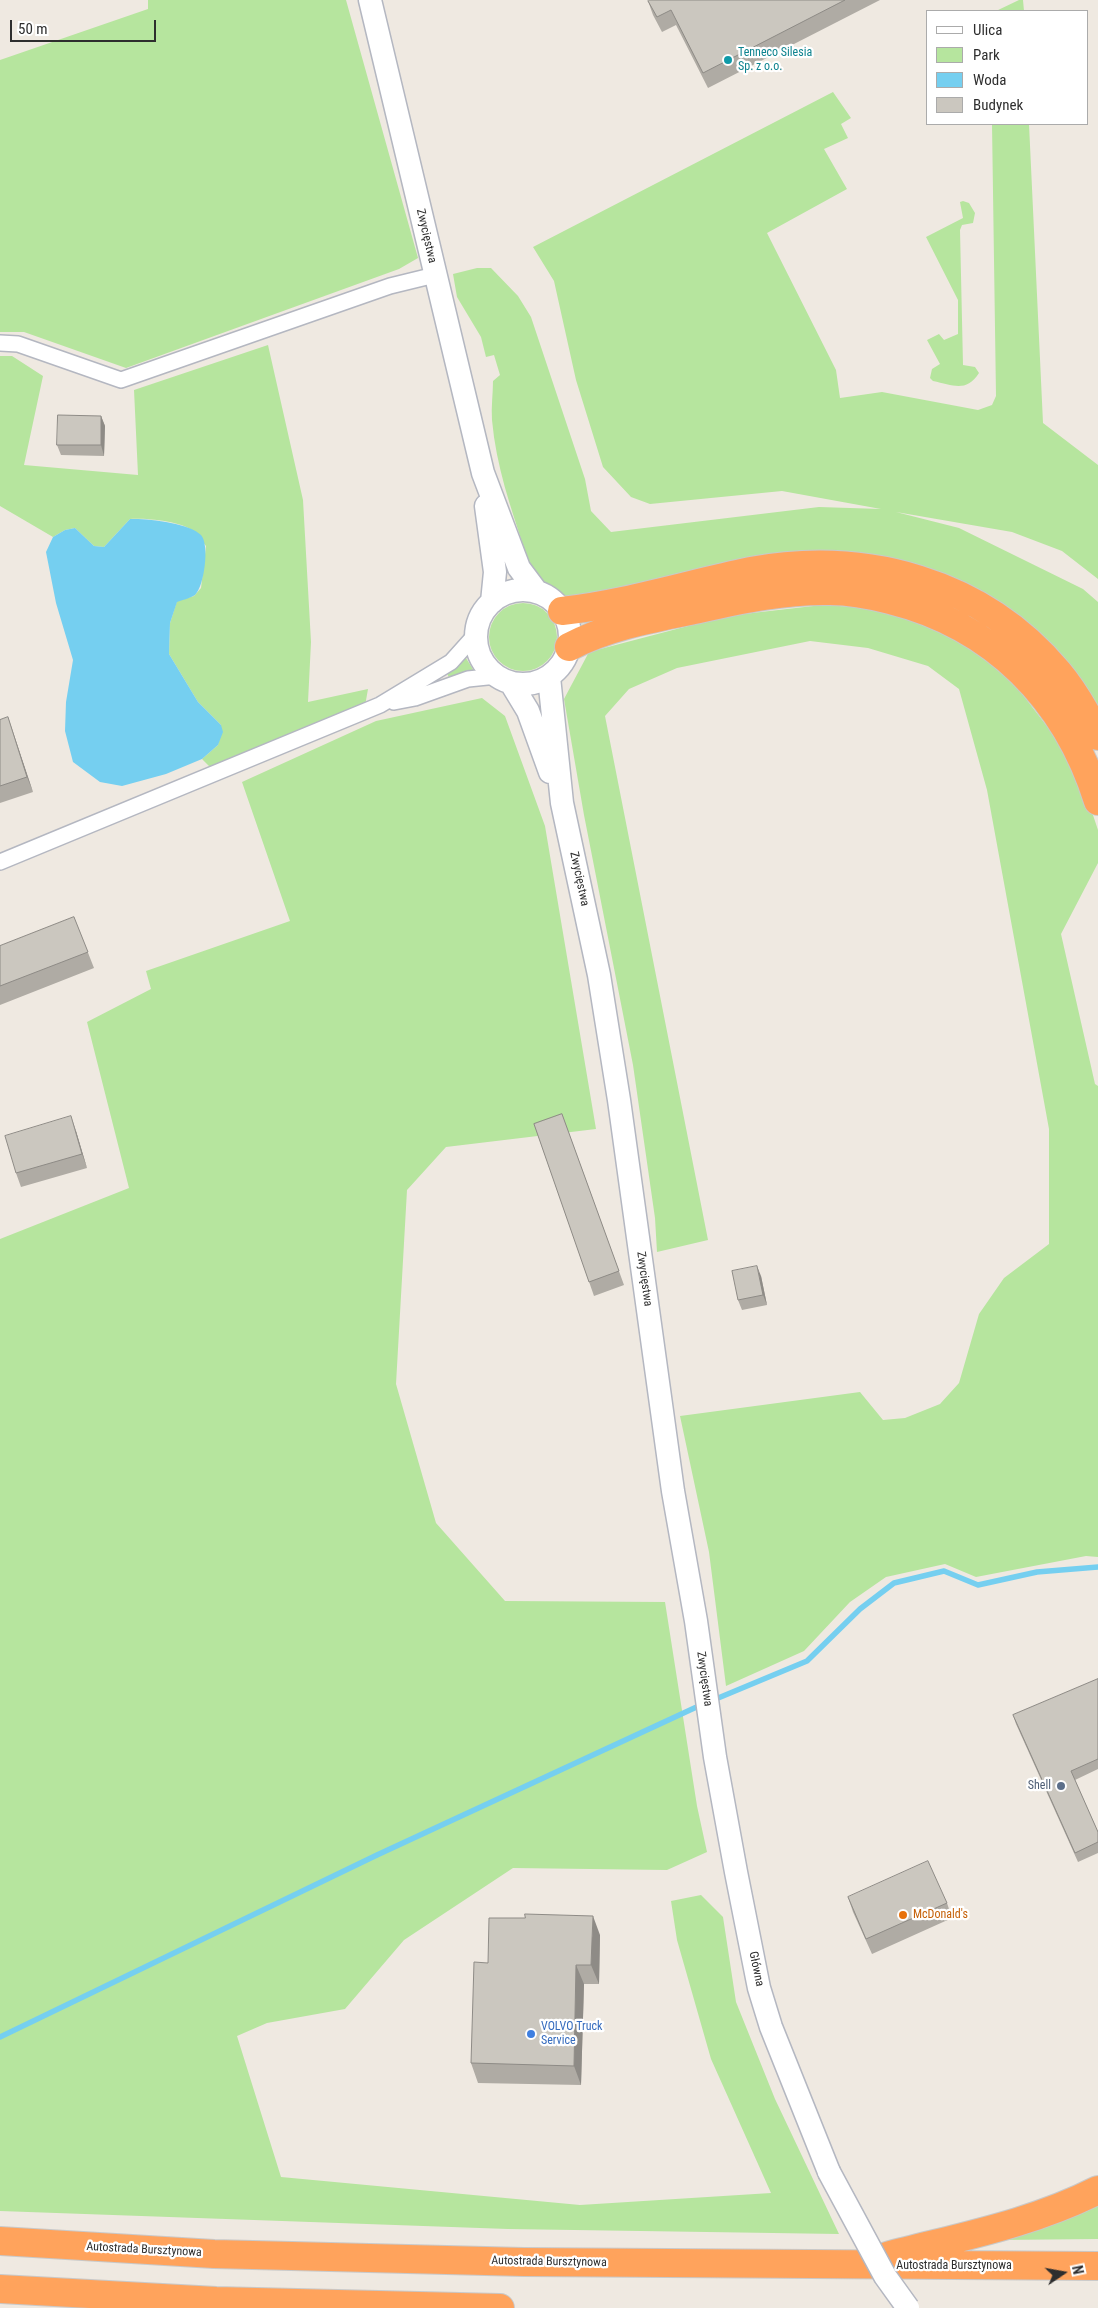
<!DOCTYPE html>
<meta charset="utf-8">
<style>
body{margin:0}
#map{position:relative;width:1098px;height:2308px;overflow:hidden;background:#efe9e1;font-family:"Roboto Condensed",sans-serif}
canvas{display:block}
.legend{position:absolute;left:926px;top:10px;width:162px;height:115px;box-sizing:border-box;background:#fff;border:1px solid #ababab;margin:0;padding:6px 9px;list-style:none;font-size:15px;color:#2e2e2e}
.legend li{display:flex;align-items:center;gap:10px;height:25px}
.legend b{width:25px;border:1px solid #ababab}
.north{position:absolute;left:1038px;top:2248px;width:50px;height:50px;-webkit-text-stroke:4px #fff;paint-order:stroke;rotate:78deg;font-size:14px;font-weight:700;line-height:20px;text-align:center;color:#2e2e2e}
.north::after{content:'';display:block;margin:auto;width:18px;height:22px;background:#2e2e2e;clip-path:polygon(50% 0,100% 100%,50% 72%,0 100%)}
.scale{position:absolute;left:10px;top:20px;width:146px;height:22px;box-sizing:border-box;border:2px solid #2e2e2e;border-top:0;padding-left:6px;font-size:15px;line-height:18px;white-space:nowrap;color:#2e2e2e;-webkit-text-stroke:4px #fff;paint-order:stroke}
</style>
<div id="map">
<canvas width="1098" height="2308"></canvas>
<ul class="legend">
<li><b style="height:6px;background:#fff"></b>Ulica</li>
<li><b style="height:14px;background:#b6e59e"></b>Park</li>
<li><b style="height:14px;background:#75cff0"></b>Woda</li>
<li><b style="height:14px;background:#cbc7bf"></b>Budynek</li>
</ul>
<div class="north">N</div>
<div class="scale">50 m</div>
</div>
<script>
const context = document.querySelector('canvas').getContext('2d');
context.lineJoin = 'round';
function paint(path, color) {
  context.fillStyle = color;
  context.fill(path, 'evenodd');
}
function trace(path, color, width, dash) {
  context.strokeStyle = color;
  context.lineWidth = width;
  context.lineCap = dash ? 'butt' : 'round';
  context.setLineDash(dash || []);
  context.stroke(path);
}
function label(font, color, halo, rows, align = 'center') {
  context.font = font + ' "Roboto Condensed",sans-serif';
  context.lineWidth = 4.5;
  context.setLineDash([]);
  context.textBaseline = 'middle';
  context.strokeStyle = halo;
  context.fillStyle = color;
  for (const [text, x, y, turn = 0] of rows) {
    context.save();
    context.translate(x, y);
    context.rotate((+turn || 0) * Math.PI / 180);
    context.textAlign = isNaN(turn) ? turn : align;
    if (halo) context.strokeText(text, 0, 0);
    context.fillText(text, 0, 0);
    context.restore();
  }
}
paint(new Path2D(`
 M148,0h198l72,258 -19,11 -273,99 -102,-36h-24v-272l148,-51z
 M1019,0h4l1,11h-28z
 M833,92l18,26 -10,6 7,14 -24,11 23,40 -80,44 69,137 4,28 42,-6 96,18 14,-5 4,-9 -4,-272h37l14,299 55,42v114l-36,-28 -50,-19 -116,-20 63,16 124,61 15,13v104l-11,-17 -203,-132 -56,-5 -240,47 -21,-2 -26,-16 -21,-26 5,-4c-14,-43 -29,-85 -33,-131 -1,-13 1,-26 1,-39l7,-6 -6,-20 -8,2 -5,-20 -24,-40 -4,-23 24,-6h14l27,28 13,21 54,162 6,32 20,21 208,-25 62,2 -99,-18 -132,13 -19,-7 -28,-30 -27,-87 -22,-99 -21,-34z
 M963,201l6,2 6,10 -2,10 -11,2 -2,5 3,135 12,2 4,6c-13,20 -26,12 -46,8l-3,-3 2,-9 8,-5 -13,-24 12,-6 5,6 14,-6v-34l-32,-63 37,-19 -3,-16z
 M268,345l35,155 8,142 -3,60 60,-13 -3,17 -153,63 -10,-10 16,-14 3,-20 -23,-23 -29,-48 1,-31 7,-22 17,-5 7,-8 5,-42c-4,-5 -8,-11 -13,-15 -12,-10 -48,-13 -63,-12l-26,28 -10,-1 -19,-18 -10,2 -12,7 -53,-31v-150h12l31,20 -19,89 114,10 -4,-85z
 M489 637a34 34 0 1 1 68 0a34 34 0 1 1-68 0Z
 M822,605l52,3 42,11 50,24 50,43 60,78 22,66v33l-37,71 34,150 3,2v471l-12,-1 -110,21 -31,-13 -59,13 -36,25 -46,49 -78,35 -17,-134 -29,-136 180,-24 23,28 22,-2 35,-14 19,-21 20,-69 25,-36 45,-34v-115l-62,-339 -28,-101 -31,-23 -60,-18 -58,-7 -133,27 -48,21 -24,27 103,524 -51,12 -2,-34 -22,-153 -49,-250 -20,-116 25,-47 137,-36z
 M466,658l8,13 -1,2 -23,7 -3,-7z
 M482,698l23,18 40,110 51,303 -150,18 -39,43 -11,194 40,139 69,78 160,1 32,204 10,46 -40,18 -154,-2 -109,72 -59,69 -78,14 -30,13 44,141 299,28 191,-12 -60,-134 -34,-119 -6,-39 30,-6 22,22 13,85 39,97 64,135 -331,-5 -508,-18v-972l129,-51 -42,-166 64,-33 -5,-18 144,-50 -48,-139 134,-61z
 M1098,2202v37l-99,1z`), '#b6e59e');
paint(new Path2D(`
 M130,519c16,-1 60,4 71,16 9,10 3,52 -6,60 -4,3 -13,5 -18,7l-7,21 -1,31 29,48 23,23 2,7 -5,13 -16,14 -36,15 -44,12 -22,-4 -27,-20 -8,-31 1,-29 7,-42 -17,-57 -10,-51 7,-15 12,-7 10,-2 19,18 10,1z`), '#75cff0');
trace(new Path2D(`
 M711,1701l96,-40 53,-52 34,-26 50,-12 34,14 59,-13 61,-5
 M0,2037l377,-182 326,-151`), '#75cff0', 5.5);
const street = new Path2D(`
 M0,343l18,1 103,36 269,-94 45,-11
 M394,702l21,-4 53,-19 29,-3
 M0,862l380,-157 71,-43 26,-29`);
const secondary = new Path2D(`
 M370,0l113,473 36,95 18,24
 M486,506l9,66 -3,30
 M476 637a47 47 0 1 1 94 0a47 47 0 1 1-94 0Z
 M549,677l13,126 37,172 20,125 54,391 23,130 19,136 21,115 23,116 12,39 58,145
 M511,683l17,28 22,61`);
const highway = new Path2D(`
 M562,611c64,-7 126,-27 189,-40 114,-21 231,10 307,101 16,19 29,42 40,64
 M569,647c40,-21 86,-29 130,-38 44,-10 87,-19 131,-18 21,0 41,4 60,9 104,26 176,99 208,201
 M0,2241l214,13 310,8 574,4
 M887,2256c72,-19 144,-32 211,-66
 M0,2289l216,12 284,7`);
trace(street, '#b4b7c1', 18);
trace(secondary, '#b4b7c1', 25);
trace(highway, '#c9c9c9', 30);
trace(street, '#fff', 15);
trace(secondary, '#fff', 22);
trace(highway, '#ffa35c', 28);
const secondaryBridge = new Path2D(`
 M829,2172l56,104 23,32`);
trace(secondaryBridge, '#b4b7c1', 25, []);
trace(secondaryBridge, '#fff', 22);
paint(new Path2D(`
 M649,0h231l-172,88 -32,-63 -14,7 -9,-17 -5,-14z
 M101,416l4,10 -1,30 -43,-1 -4,-10z
 M8,717l25,75 -33,11v-83z
 M74,917l20,51 -94,37v-59z
 M562,1114l62,171 -30,11 -60,-172z
 M76,1131l11,37 -66,19 -5,-14z
 M761,1276l6,29 -25,5 -4,-10z
 M1098,1679v90l-23,11 23,52v21l-20,9 -62,-138 -3,-9z
 M848,1897l99,6 5,15 -80,36 -19,-42z
 M600,1935l-1,49h-15l-3,101 -103,-2 -7,-20 17,-100z`), '#afaba4');
paint(new Path2D(`
 M101,416l4,10 -1,30 -3,-11z
 M8,717l25,75 -6,-15z
 M71,1116l5,15 11,37 -5,-14z
 M757,1266l4,10 6,29 -4,-10z
 M593,1916l7,19 -1,49 -8,-19z
 M576,1965l8,19 -3,101 -7,-19z`), '#8e8b86');
const building = new Path2D(`
 M649,0h196l-142,73 -32,-63 -14,7 -9,-16z
 M58,415l43,1v29h-44z
 M8,717l19,60 -27,9v-66z
 M74,917l14,35 -88,34v-40z
 M562,1114l57,157 -30,11 -55,-158z
 M71,1116l11,38 -66,19 -11,-37z
 M757,1266l6,29 -25,5 -6,-29z
 M1098,1679v80l-27,12 27,61v10l-23,11 -62,-138z
 M928,1861l19,42 -81,36 -18,-42z
 M525,1914l68,2 -2,49h-15l-2,101 -103,-3 3,-101 14,1 1,-45h36z`);
paint(building, '#cbc7bf');
trace(building, '#8e8b86', 1);
for (const [x, y, r, color] of [
 [728,60,5,"#0f9aa8"],
 [1061,1786,5,"#5c6f8a"],
 [903,1915,5,"#e8710a"],
 [531,2034,5,"#3f7fe0"]
]) {
  const dot = new Path2D();
  dot.arc(x, y, r, 0, 2 * Math.PI);
  context.fillStyle = color;
  context.fill(dot);
  trace(dot, '#fff', 2);
}
label('12px', '#0d838f', '#fff', [
 ["Tenneco Silesia",738,53],
 ["Sp. z o.o.",738,67]
], 'left');
label('12px', '#2e2e2e', '#fff', [
 ["Zwycięstwa",426,236,77],
 ["Zwycięstwa",579,879,78],
 ["Zwycięstwa",644,1279,82],
 ["Zwycięstwa",704,1679,82],
 ["Główna",756,1969,78],
 ["Autostrada Bursztynowa",144,2250,3],
 ["Autostrada Bursztynowa",549,2262,1],
 ["Autostrada Bursztynowa",954,2266]
]);
label('12px', '#4e5e75', '#fff', [
 ["Shell",1051,1786]
], 'right');
label('12px', '#c56008', '#fff', [
 ["McDonald's",913,1915]
], 'left');
label('12px', '#366cbe', '#fff', [
 ["VOLVO Truck",541,2027],
 ["Service",541,2041]
], 'left');
</script>
